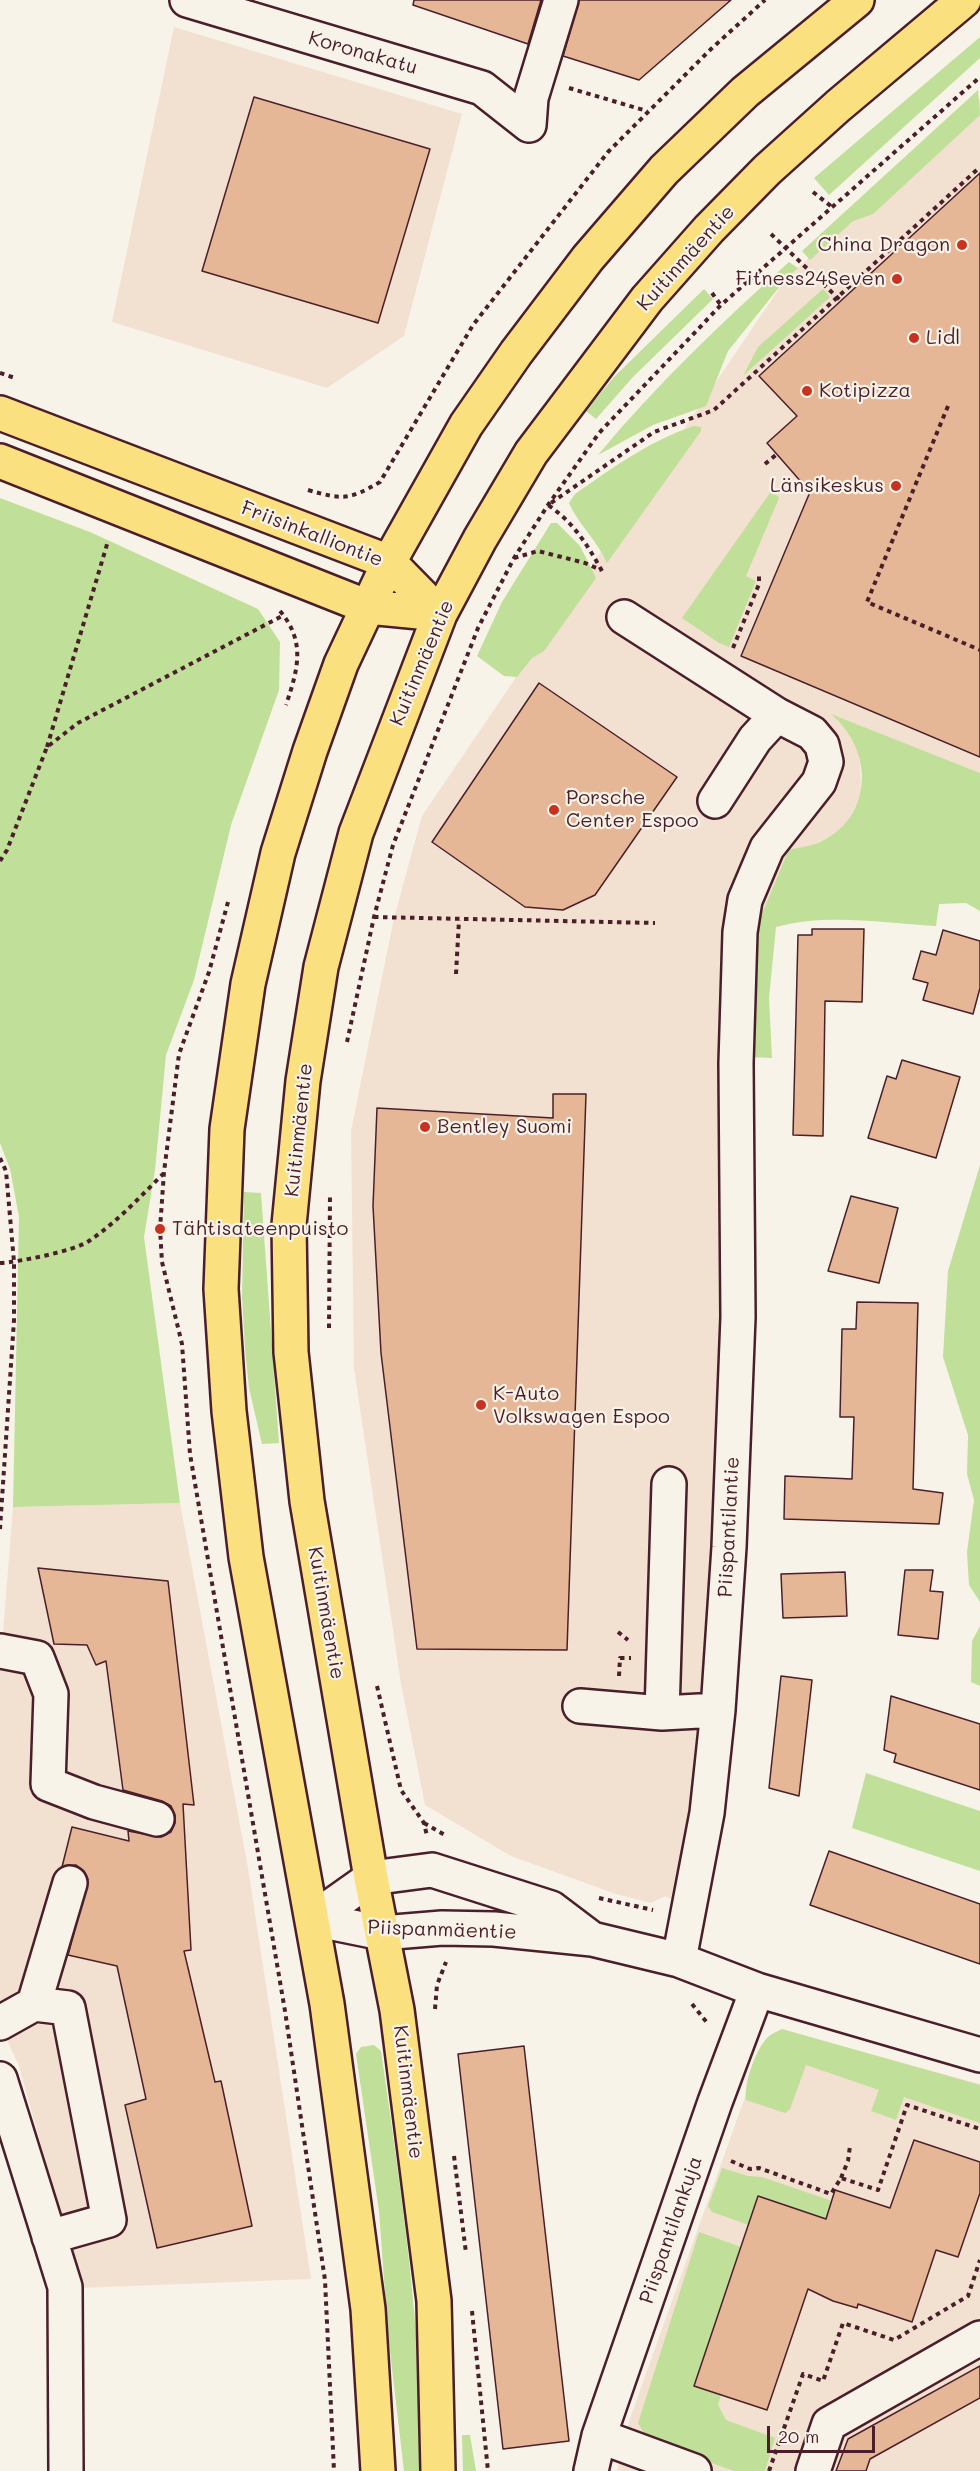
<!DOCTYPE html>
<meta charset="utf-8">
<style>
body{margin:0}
#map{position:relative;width:980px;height:2471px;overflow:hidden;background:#f7f3e8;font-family:Mali,sans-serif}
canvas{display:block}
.scale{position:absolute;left:767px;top:2426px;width:108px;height:27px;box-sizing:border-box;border:3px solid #4a1f2b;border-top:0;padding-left:8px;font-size:18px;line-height:21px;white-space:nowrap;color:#4a1f2b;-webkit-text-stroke:4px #f7f3e8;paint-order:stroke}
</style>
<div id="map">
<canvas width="980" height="2471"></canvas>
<div class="scale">20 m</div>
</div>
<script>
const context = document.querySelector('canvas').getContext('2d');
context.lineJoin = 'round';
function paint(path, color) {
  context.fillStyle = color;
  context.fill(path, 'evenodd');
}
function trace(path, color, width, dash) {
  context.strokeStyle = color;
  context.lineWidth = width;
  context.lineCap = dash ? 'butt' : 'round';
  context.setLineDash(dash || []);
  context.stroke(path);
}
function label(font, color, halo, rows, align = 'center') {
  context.font = font + ' Mali,sans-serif';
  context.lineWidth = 4.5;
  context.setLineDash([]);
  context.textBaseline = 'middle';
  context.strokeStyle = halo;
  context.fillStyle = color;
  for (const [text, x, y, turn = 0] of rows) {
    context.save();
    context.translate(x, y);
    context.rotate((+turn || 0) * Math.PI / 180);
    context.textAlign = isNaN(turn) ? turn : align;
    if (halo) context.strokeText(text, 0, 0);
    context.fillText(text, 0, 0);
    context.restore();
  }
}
paint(new Path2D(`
 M174,27l288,87 -58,222 -77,52 -215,-66z
 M980,99v674l-147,-58 12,11 11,19 4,15 1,36 -15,28 -13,11 -27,13 -52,85 -32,354 -16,386 -27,217 -4,11 -10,-5 -14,7 -35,-9 -105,-38 -86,-51 -24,-121 -47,-316 -3,-237 43,-213 28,-102 363,-536z
 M180,1503l68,365 63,411 -230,9 -62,-222 -19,-41v-353l13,-165z
 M786,2031l194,53v387h-363l12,-50 135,-377z`), '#f2e1d0');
paint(new Path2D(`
 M980,37v21l-151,137 -15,-17z
 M978,90l2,25 -107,99 -20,7 -43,39 -8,-9z
 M789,262l9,6 -13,12 -57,71 -22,55 -53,19 -55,30c58,-70 123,-132 191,-193z
 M704,289l9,10 -80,78 -37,42 -10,-8 28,-34z
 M823,289l7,8 -87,79 15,-29z
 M694,426l7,1v4l-94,132c-10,-23 -29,-39 -38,-60l6,-9c39,-27 74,-53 119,-68z
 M772,490l7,8 -33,78 10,5 -27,66 -10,-4 -37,-25z
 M0,498l90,34 168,77 22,33 -1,48 -48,135 -37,155 -28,75 -11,115 -11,67 36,266 -167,4 6,-290 -9,-48 -10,-26z
 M551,523h6l23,23 16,32 -52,73 -12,7 -15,19 -13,-1 -27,-20 25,-54z
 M831,714l149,59v138l-14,-8 -27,1 -3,22c-53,-3 -108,-13 -160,1l-7,71 3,60 -23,-1 5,-124 35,-84c76,-4 97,-88 42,-135z
 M980,1165v437l-11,-17 -2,-33 7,-52 -7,-26 1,-39 -25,-78 5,-86z
 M244,1192l17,1 18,250 -17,1 -13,-56 -4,-39 -3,-52z
 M980,1626v60l-9,-4 1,-41z
 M866,1773l114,38v60l-128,-43z
 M782,2029l198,56v38l-76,-26 -8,23 -25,-9 8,-21 -73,-25 -16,44 -5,4 -39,-13c-2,-18 10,-52 23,-64 4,-3 9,-5 13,-7z
 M374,2045l7,6c20,139 41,279 41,420h-18l-16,-137 -9,-123 -23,-157 5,-7z
 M722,2168l26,8 14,1 70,24 -6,18 -68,-23 -9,29 -37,-13 -4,-6z
 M699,2232l42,15 -47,139 27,9 -3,10 8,15 49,18 -10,33h-31l-76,-27 -11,-6 -9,-15z
 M462,2435h8l6,36h-13z`), '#c0df98');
const building = new Path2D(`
 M414,0h127l-13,44 -115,-39z
 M579,0h152l-92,80 -76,-24z
 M254,97l176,52 -52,174 -176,-52z
 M980,173v584l-239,-101 69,-164 -43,-49 30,-27 -38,-40z
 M539,683l138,94 -82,118 -32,15 -38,-3 -93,-65z
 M812,929h52l-2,73 -37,-1 -2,135 -30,-1 5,-200h14z
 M943,930l37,11v47l-7,26 -50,-14 5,-17 -15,-4 8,-28 15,4z
 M902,1060l58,17 -24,81 -68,-20 19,-62 9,3z
 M553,1094h33l-19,556 -150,-1 -36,-296 -8,-147 4,-98 176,10z
 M851,1196l47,12 -19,75 -51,-12z
 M857,1302l61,1 -5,186 30,4 -4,31 -155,-5 1,-43 67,3 2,-62h-14l2,-88h14z
 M38,1568l130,13 26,224 -11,-1 8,146 -7,1 31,131 6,-1 31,145 -95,22 -32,-143 21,-6 -29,-133 -49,-11 20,-76 -4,-8 -8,-6 -14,2 10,-40 57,14 -1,-10 33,6 10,-5 4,-9v-8l-4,-9 -9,-5 -39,-11 -17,-129 -10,4 -9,-20 -33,-1z
 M905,1570h28l-3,21 13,1 -5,47 -40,-4z
 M845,1572l2,44 -64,2 -2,-44z
 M781,1676l31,4 -13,116 -30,-8z
 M891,1696l89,28v66l-86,-28 2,-8 -12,-4z
 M829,1851l151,53v60l-170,-59z
 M524,2046l45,395 -66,8 -45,-395z
 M914,2140l66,22v31l-22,64 -22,-7 -24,72 -54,-18 -1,4 -24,-7 -25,-12 -41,121 -73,-24 64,-190 68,23 9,-29 55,18z
 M980,2366v32l-110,61 -4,12h-30l12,-32z`);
paint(building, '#e6b797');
trace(building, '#4a1f2b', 1.5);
const minor = new Path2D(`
 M187,0l295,88 47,37
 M529,125l2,-27 30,-98
 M624,617l153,98 35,18 10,12 4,17 -7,20 -52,66 -22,52 -5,32 -4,131 2,254 -9,230 -11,163 -11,103 -28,147
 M715,801l40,-62 22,-24
 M0,1651l37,7 14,36 -3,90 46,18 63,17
 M580,1706l82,7 56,-3
 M662,1713l7,-229
 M313,1919l69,14 60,-5 52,1 98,10 87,21 78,30 223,65
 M313,1919l58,-41 61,-8 119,38 41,31
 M34,2004l36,-121
 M0,2023l34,-19 34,4 41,212 -60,17
 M0,2079l65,208 1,184
 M599,2436l95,35
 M591,2471l8,-35 116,-334 42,-112
 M813,2471l16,-47 151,-86`);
const major = new Path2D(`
 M0,413l389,149 51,52
 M0,461l368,146 72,7
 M378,2471l-10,-162 -41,-305 -81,-447 -17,-146 -8,-122 6,-160 21,-145 30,-131 32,-102 31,-87 48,-102 77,-137 50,-72 72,-95 76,-88 81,-78 112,-92
 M438,2471l-4,-170 -37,-291 -26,-132 -64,-377 -16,-149 -2,-127 14,-144 18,-114 35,-134 84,-219 40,-75 51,-86 116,-154 62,-70 58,-59 71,-64 126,-106`);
trace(minor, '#4a1f2b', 38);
trace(major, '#4a1f2b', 38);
trace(new Path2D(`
 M569,88l78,23
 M813,192l19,15
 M771,234l70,67
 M712,293l8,11
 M0,373l15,5
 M948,406l-81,196 113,48
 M765,464l12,-10
 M308,490c35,10 41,10 72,-8l93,-157 135,-173 103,-103 54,-49
 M514,558l24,-7 47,12 16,7
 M602,571c-15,-27 -29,-49 -54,-66l106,-73 60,-22 266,-243
 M280,611c26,31 18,58 6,94
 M733,648l26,-64v-11
 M47,747l61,-206
 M0,861l7,-11 40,-103 31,-24 206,-108
 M228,902l-19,70 -30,82 -15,118 -4,57 2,33 20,82 8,110 95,557 40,269 9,191
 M374,917l281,6
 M456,974l3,-54
 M347,1042l27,-125 19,-72 85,-217 36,-70 34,-53 51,-72 122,-128 259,-228
 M0,1158l6,13 8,91v58l-14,209
 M0,1263c19,-1 74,-12 89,-22 28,-19 51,-44 75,-68
 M329,1328l1,-133
 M618,1632l10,8
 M619,1676l1,-18h11
 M377,1686l24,104 23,33 3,13
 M424,1823l21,12
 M599,1898l54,12
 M692,2004l16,20
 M435,2009l2,-24 9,-23
 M454,2156l12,97
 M731,2161l19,8 9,-1 72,26 10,-16 37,12 29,-85 73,24
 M841,2178l7,-17 2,-15
 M472,2311l16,160
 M769,2471l34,-97 20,7 20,-58 51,17 74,-44 12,-36`), '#4a1f2b', 4, [4.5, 4.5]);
trace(minor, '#f7f3e8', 33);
trace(major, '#fbe080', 33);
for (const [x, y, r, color] of [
 [962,245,6,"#c8321e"],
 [897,279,6,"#c8321e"],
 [914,338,6,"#c8321e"],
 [807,391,6,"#c8321e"],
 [896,486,6,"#c8321e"],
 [554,810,6,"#c8321e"],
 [425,1127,6,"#c8321e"],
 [160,1229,6,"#c8321e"],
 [481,1405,6,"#c8321e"]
]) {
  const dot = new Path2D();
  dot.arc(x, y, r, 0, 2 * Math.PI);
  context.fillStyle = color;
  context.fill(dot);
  trace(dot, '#f7f3e8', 2);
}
label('20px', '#4a1f2b', '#f7f3e8', [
 ["Koronakatu",363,53,16],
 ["Kuitinmäentie",686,258,-48],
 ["Friisinkalliontie",312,534,21],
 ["Kuitinmäentie",422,663,-67],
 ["Kuitinmäentie",299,1130,-84],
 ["Piispantilantie",729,1527,-87],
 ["Kuitinmäentie",326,1613,80],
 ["Piispanmäentie",442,1930,2],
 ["Kuitinmäentie",408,2092,83],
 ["Piispantilankuja",671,2230,-71]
]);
label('20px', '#4a1f2b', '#f7f3e8', [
 ["China Dragon",950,245,"right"],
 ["Fitness24Seven",885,279,"right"],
 ["Lidl",926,338],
 ["Kotipizza",819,391],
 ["Länsikeskus",884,486,"right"],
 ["Porsche",566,798],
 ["Center Espoo",566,821],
 ["Bentley Suomi",437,1127],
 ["Tähtisateenpuisto",172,1229],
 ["K-Auto",493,1394],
 ["Volkswagen Espoo",493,1417]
], 'left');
</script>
